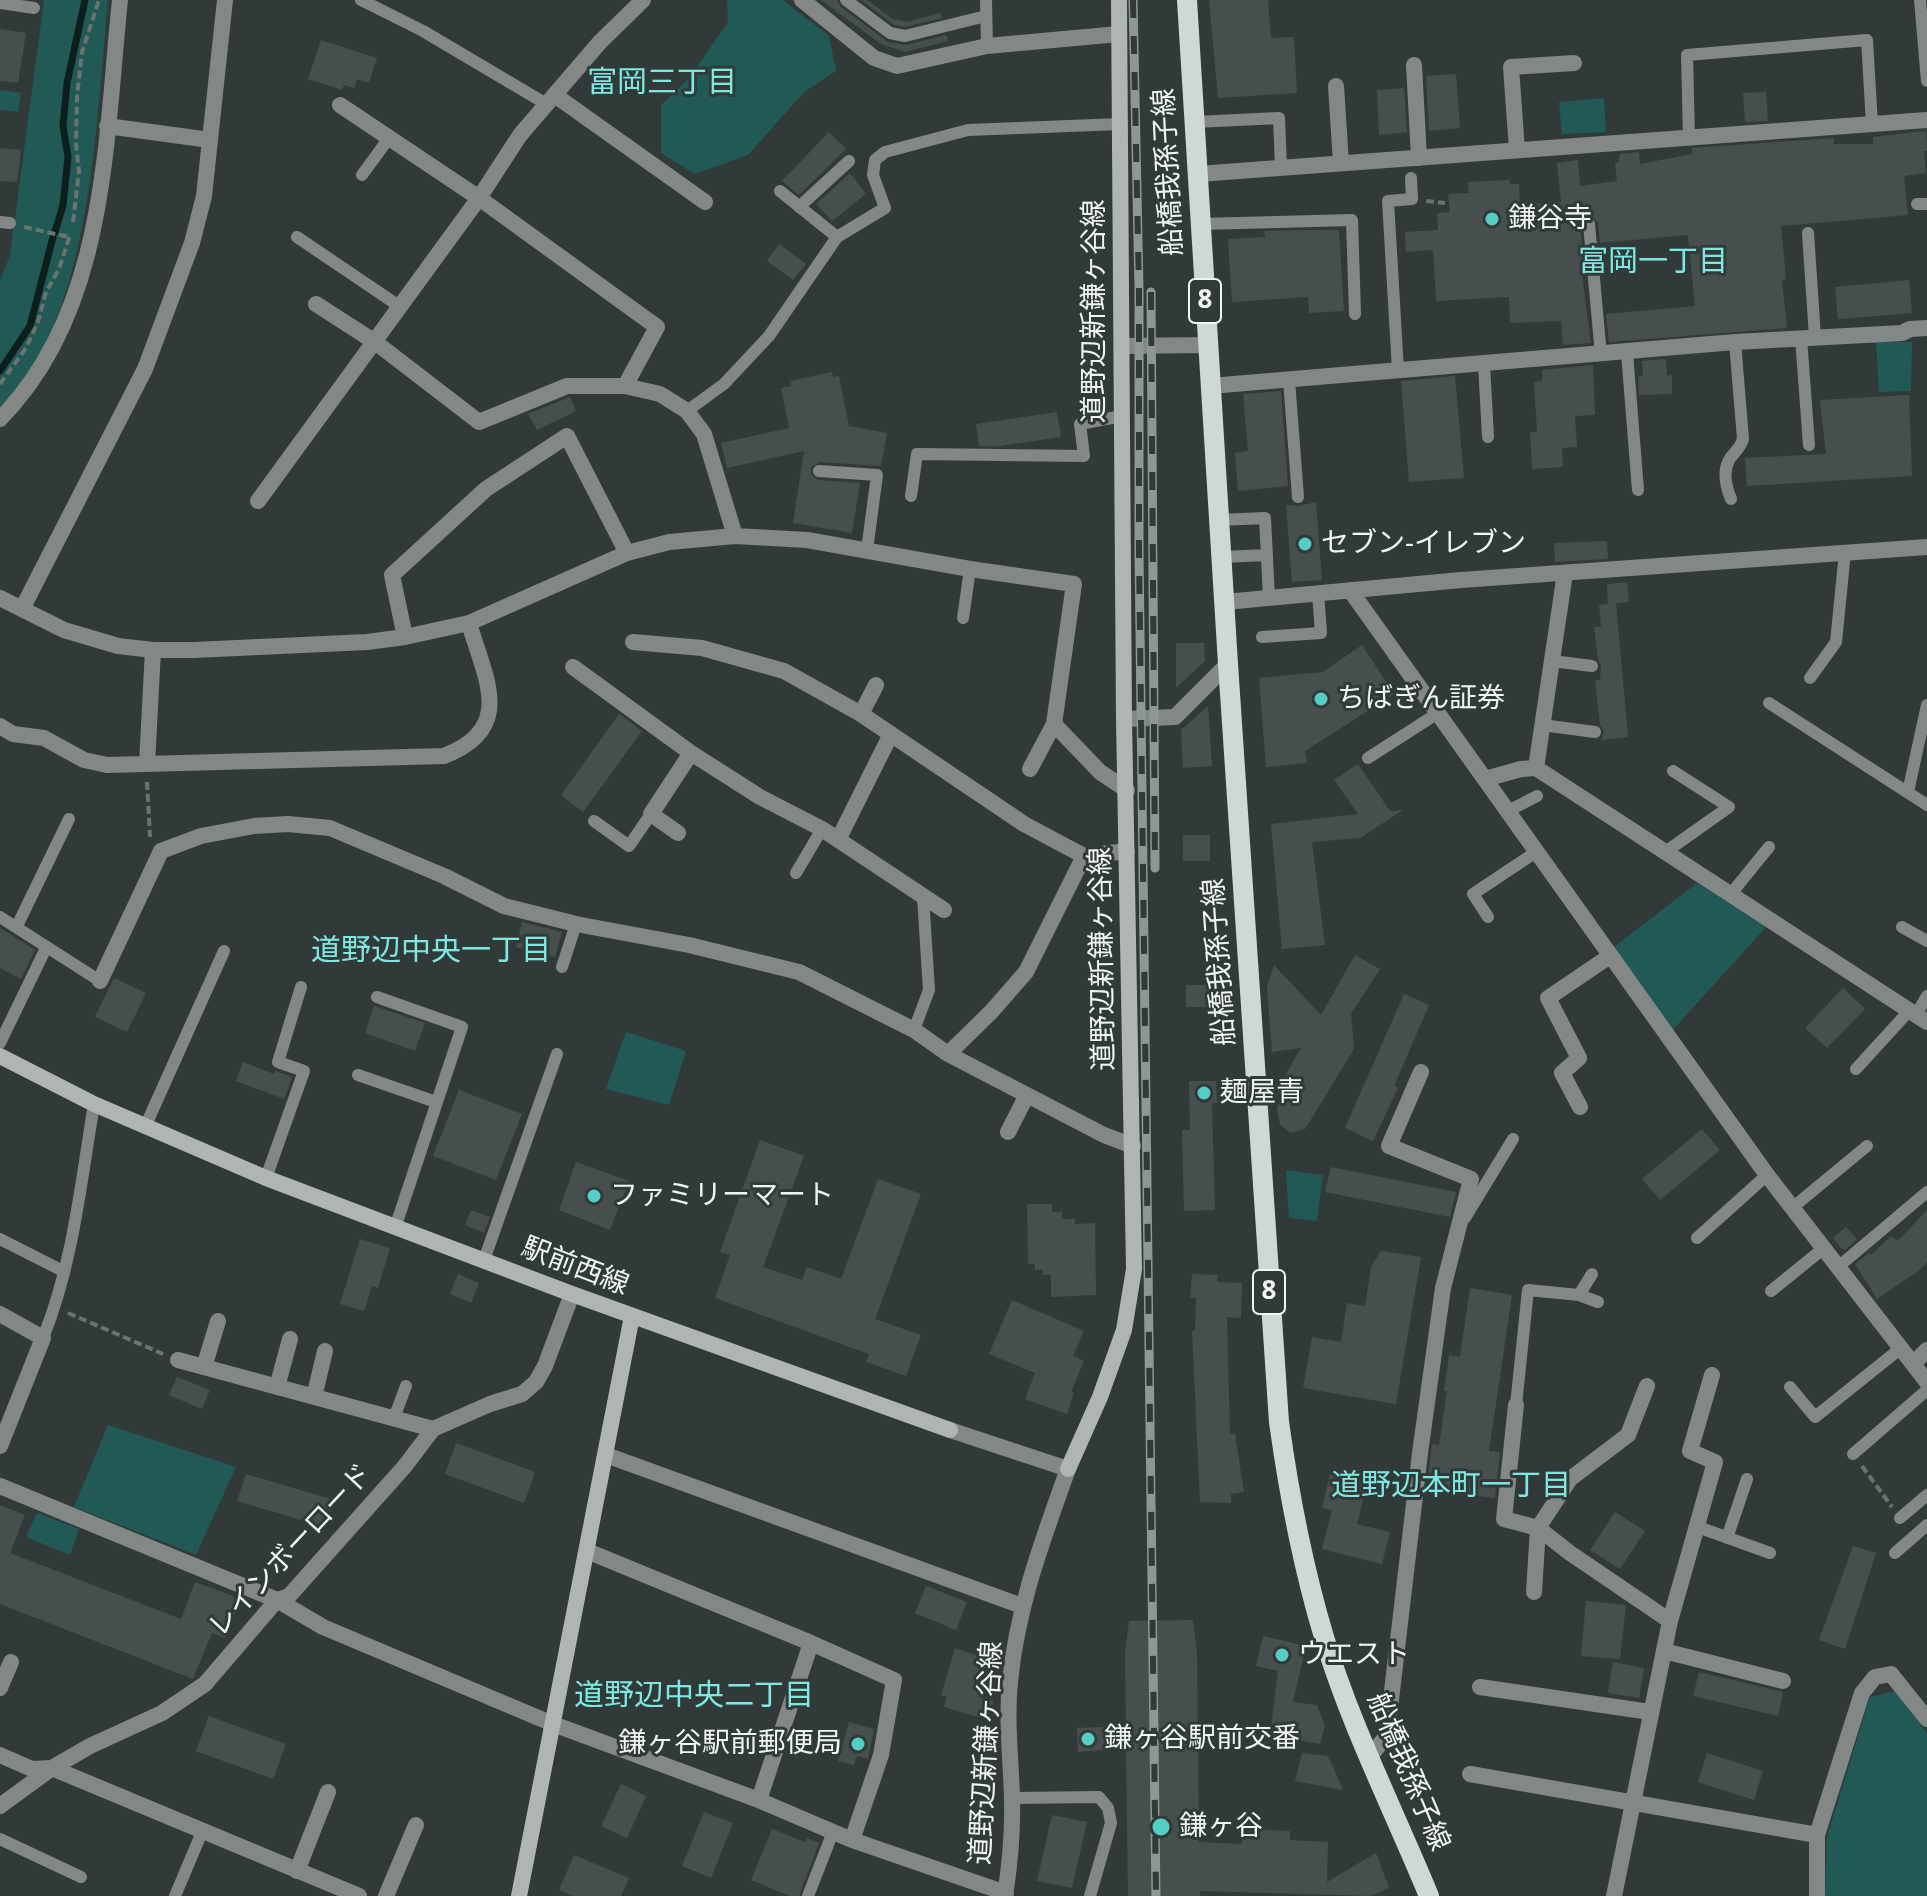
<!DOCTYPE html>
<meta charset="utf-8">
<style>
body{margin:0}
canvas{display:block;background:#313a39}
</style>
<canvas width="1927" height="1896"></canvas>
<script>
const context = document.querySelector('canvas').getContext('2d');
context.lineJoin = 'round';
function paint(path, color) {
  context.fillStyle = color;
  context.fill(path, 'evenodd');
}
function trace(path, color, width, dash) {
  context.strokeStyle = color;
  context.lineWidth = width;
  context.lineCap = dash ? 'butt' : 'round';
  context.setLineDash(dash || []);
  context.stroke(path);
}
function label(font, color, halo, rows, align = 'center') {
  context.font = font + ' "Noto Sans","Noto Sans JP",sans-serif';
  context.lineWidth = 6;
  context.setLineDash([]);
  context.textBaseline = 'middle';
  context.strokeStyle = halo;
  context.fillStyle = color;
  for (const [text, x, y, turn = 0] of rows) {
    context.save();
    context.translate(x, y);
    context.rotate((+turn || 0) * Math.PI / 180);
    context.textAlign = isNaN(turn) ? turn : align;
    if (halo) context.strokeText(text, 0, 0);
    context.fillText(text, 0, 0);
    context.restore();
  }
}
paint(new Path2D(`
 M44,0h64c-11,116 -16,282 -83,380 -7,9 -17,18 -25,26v-126l10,-24z
 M727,0h56l46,36 7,35 -32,21 -56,63 -53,19 -34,-21v-48l29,-28 38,-55z
 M0,90l21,3 -3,19 -18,-2z
 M1604,98l2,34 -44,2 -3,-32z
 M1876,342h36l-1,49 -32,1z
 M1697,883l69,44 -96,106 -60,-83z
 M626,1032l60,19 -17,54 -63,-16z
 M1286,1170l37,5 -6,46 -28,-3z
 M108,1425l128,42 -40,88 -122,-48z
 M37,1513l42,16 -9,26 -44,-18z
 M1895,1691l32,42v163h-102l2,-59 43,-140z`), '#215955');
trace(new Path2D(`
 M55,232l8,-27 5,-48 -5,-31 4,-43 18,-83
 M0,371l30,-45 23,-89`), '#0c1f1d', 7);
paint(new Path2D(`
 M821,0h16l4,7 47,35 18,3 40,-10 2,6 -43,11 -24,-8z
 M861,0h6l26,19 14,3 33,-9 2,5 -37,9 -11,-2z
 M1209,0h59l3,38 23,-1 3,56 -79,5z
 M0,29l26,4 -8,50 -18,-2z
 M321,40l56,18 -8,25 -12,-4 -3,9 -10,-3 -2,5 -34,-11z
 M1456,74l4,54 -31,3 -3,-55z
 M1404,88l3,44 -28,3 -2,-45z
 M1766,92l2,29 -23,1 -2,-29z
 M1926,131l1,20h-3l2,22 -22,3 4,39 -127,11 5,53 -4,1 5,48 -178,14 -3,-28 89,-8 -7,-71 -88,8 -2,-21 -6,-6 -9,1 -3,8 4,41h-3l10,77 -28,2 -2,-24 -51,2 -1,-26 -73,4 -3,-51 -27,2 -1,-20 33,-2 -1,-17 13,-1 -2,-18 21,-1 -1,-11 41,-2 1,4h9l1,21 41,-3 -4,-39 21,-3 2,26 37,-5 -2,-18h3l2,-9 19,-2 1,12 52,-10v-6l142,-10v6h39v-7z
 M829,132l17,17 -47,46 -17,-14z
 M0,148l21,2 -4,32 -17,-1z
 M850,173l16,21 -34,27 -16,-17z
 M1308,230h31l5,81 -35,2 -1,-16 -76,5 -4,-63 37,-2 -1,-6z
 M779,244l27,20 -13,16 -26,-19z
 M1909,280l3,33 -74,6 -3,-32z
 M1666,359l1,17 5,-1v19l-33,1 -1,-18 5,-1 -1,-15z
 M1593,365l2,50 -20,1 2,31 -15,1 1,19 -31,2 -2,-37h7l-3,-50 8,-1v-11z
 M832,372l1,5 6,-1 10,50 38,7 -6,33 -61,-4 -9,5v7l7,6 42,3 -8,50 -59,-10 11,-72 -77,17 -6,-25 68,-15 -8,-40 10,-2 -1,-5z
 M1455,376l9,102 -55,4 -8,-101z
 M1281,391l7,95 -50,5 -3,-38 13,-2 -5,-57z
 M1909,395l3,81 -165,10 -2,-28 81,-4 -6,-54z
 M570,397l6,14 -39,19 -9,-16z
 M1057,412l4,25 -61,9h-21l-3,-22z
 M1316,502l6,78 -30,2 -6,-77 13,1z
 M1607,541l1,18 -53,3 -1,-19z
 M1627,582l2,20 -13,1 12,134 -27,3 3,-8 -4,-8 -5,-44h5l1,-14 -3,-7 -4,-32h7l-2,-22 9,-1 -1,-20z
 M1176,643h28l1,18 -29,27z
 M1362,645l32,49 -89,57 2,12 -41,4 -7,-89 64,-6z
 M1208,706l4,60 -29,2 -2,-38z
 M619,714l23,17 -59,81 -22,-17z
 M1358,764l32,47 13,-1 -43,28 -48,4 13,103 -43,4 -11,-125 87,-10 -24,-34z
 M1183,835h27v26h-27z
 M522,922l40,10 -7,25 -39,-10z
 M0,928l35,22 -14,29 -21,-11z
 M1355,955l25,14 -29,45 3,35 -49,80 -15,4 -10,-9 -3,-14 4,-17 -4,-3 24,-42 -29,4 -5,-65 7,-22 47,50z
 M114,978l32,15 -19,39 -32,-15z
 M1186,985h31l-1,22h-30z
 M1843,988l22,21 -38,39 -22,-20z
 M1404,994l25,11 -35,81 4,2 -25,53 -28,-13z
 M374,1006l51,17 -10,28 -50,-18z
 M243,1062l31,12 2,-3 16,6 -8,22 -48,-18z
 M1189,1081h27l1,22h-5l3,107 -31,1 -2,-81h8z
 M459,1090l63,24 -26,66 -63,-24z
 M1702,1129l18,21 -60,50 -18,-21z
 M760,1140l44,16 -41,111 39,13 5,-13 34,12 37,-100 43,15 -46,125 46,16 -15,41 -40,-14 3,-8 -154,-56 15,-43 -10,-3z
 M576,1162l53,19 -19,49 -51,-20z
 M1331,1167l125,25 -6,25 -125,-25z
 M1027,1204h25v8h10v7h13v5l20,-1 1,72 -45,2v-22h-8v-5h-8v-6h-7z
 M471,1210l19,7 -6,16 -19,-8z
 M1927,1210v52l-9,9 -41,28 -22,-35 14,-11 2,2 20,-19 7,5z
 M1846,1227l11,12 -13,12 -11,-13z
 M360,1239l30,9 -12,40 -6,-2 -8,25 -24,-7z
 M1381,1251l40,6 -25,147 -93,-16 9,-51 29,5 6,-39 18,3 6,-39z
 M458,1274l21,9 -8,20 -21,-9z
 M1192,1274l26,1 -1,7 25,1 -1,35 -14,-1 3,117h5l9,58 -13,2v9l-31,-1 -8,-171h3l1,-33h-6z
 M1470,1288l42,7 -23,156 11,1 -5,46 -68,-8 5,-46 7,1 8,-54h-3l5,-36 11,2z
 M1012,1300l72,31 -11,25 11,5 -13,31 3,1 -7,21 -42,-15 10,-26 -46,-19z
 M177,1377l33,13 -8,19 -33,-14z
 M456,1443l79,29 -11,31 -79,-29z
 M246,1474l88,26 -9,27 -88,-26z
 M1330,1474l37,9 -10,41 33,8 -8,32 -60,-15 10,-39 -10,-2z
 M0,1505l25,10 -15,38 171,66 14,-37 46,17 -16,39 -13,-5 -19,46 -193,-75z
 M1615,1512l30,19 -25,38 -30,-19z
 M1853,1546l23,7 -31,96 -26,-9z
 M926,1586l41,16 -11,28 -41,-17z
 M1586,1601l40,4 -6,54 -39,-3z
 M1193,1620l4,33 2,189 43,2 1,-15 47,2v9l38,2 -1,40 49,-29 13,35 -18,8 -171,-5v5h-72l-2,-148 -48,4 -1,-24 49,-2 -1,-72 4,-33z
 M1263,1636l43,10 -13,56 24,3 8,21 -5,18 -50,-9 8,-64 -22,-5z
 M955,1648l39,13 -12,36 12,4 -6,19 -44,-13 3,-10 -6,-2z
 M1613,1662l31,6 -5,30 -31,-5z
 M1699,1672l84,20 -5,24 -85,-20z
 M209,1716l77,28 -13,35 -77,-28z
 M849,1722l25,7 -6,30 -11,-3 -3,9 -16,-4z
 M1302,1753l26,3 15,34 -48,-9z
 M1707,1753l56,18 -9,29 -56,-18z
 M621,1784l25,12 -19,42 -26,-12z
 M704,1812l29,11 -22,55 -29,-12z
 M1052,1815l35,7 -15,66 -35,-7z
 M772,1829l33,13 2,-4 12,5 -20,53h-9l-39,-16z
 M574,1855l55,23 -8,18h-48l-14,-6z`), '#464f4e');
trace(new Path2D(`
 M1426,201l19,2
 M73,222l6,-51 -3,-27 1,-47 5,-45 17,-52
 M24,227l45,10
 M0,384l26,-36 12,-26 8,-30 13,-23 11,-34
 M147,782l3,55
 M68,1313l95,41
 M1862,1466l30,41`), '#6b7372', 4, [8, 4]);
trace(new Path2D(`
 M361,0l62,31 125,74
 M846,0l44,33 15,3 81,-20
 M986,0l1,46
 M1920,0l7,81
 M0,3l34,5
 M1195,122l84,-4 2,50
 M1689,138l-2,-83 180,-15 5,84
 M362,175l27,-37
 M780,191l57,46
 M1917,204h10
 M799,207l50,-46
 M0,222l10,1
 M1201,224l151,-4 3,94
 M1589,224l12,131
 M1808,233l7,104
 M297,237l102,69
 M1801,338l8,107
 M1627,353l11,137
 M1484,364l4,73
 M1398,370l-10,-169 24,-2 -1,-21
 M1289,380l9,117
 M687,411l37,-27 45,-48 68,-99 48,-29 -12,-33 2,-15 10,-8 83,-22 152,-6
 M819,471l58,4 -10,75
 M911,496l6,-42 167,2 -4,-32 42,-8
 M1731,499c-5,-12 -9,-26 -2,-39 5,-9 11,-10 14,-21l-8,-97
 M1219,520l46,-2 4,80
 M1222,557l45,-2
 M963,618l7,-49
 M1262,637l59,-4 -3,-40
 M1552,661l40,5
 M1810,678l26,-36 9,-90
 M1769,703l158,102
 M1542,725l53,7
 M1368,758l70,-45
 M1908,792l19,-87
 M1508,811l29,-15
 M594,821l35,25 22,-32
 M1664,853l65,-46 -56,-36
 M796,873l26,-44
 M1730,895l39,-48
 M0,917l100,64
 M1488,917l-15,-23 63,-42
 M17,926l52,-107
 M1902,927l25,14
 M562,967l14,-43
 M377,997l85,30 -67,201
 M1916,1015l11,-19
 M914,1030l15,-40 -6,-93
 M0,1043l46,-95
 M1856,1069l53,-58
 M358,1075l78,27
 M145,1127l79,-176
 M266,1178l38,-107 -26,-9 23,-75
 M1792,1208l75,-62
 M1465,1218l48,-79
 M1697,1238l70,-63
 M0,1239l63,32
 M484,1260l73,-206
 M1838,1267l89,-75
 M1771,1291l53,-43
 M1579,1295l19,7
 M43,1338c30,-74 38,-156 51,-234
 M1790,1387l25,30 86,-69
 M1516,1405l12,-115 51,5 13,-21
 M394,1418l12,-32
 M1853,1454l74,-64
 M1900,1518l27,-23
 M1695,1526l75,27
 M1727,1538l20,-59
 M1895,1553l32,-28
 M1012,1798l87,-1 9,11 3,15 -21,73
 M0,1839l81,38
 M175,1896l27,-64
 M808,1896l25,-64`), '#838887', 12);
trace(new Path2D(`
 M802,0l72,58 23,8 90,-20 132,-12
 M1414,65l5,93
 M1336,86l5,77
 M556,96l149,106
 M340,105l139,93 178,129 -32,59
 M107,126l103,14
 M1517,150l-6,-83 63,-4
 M1198,174l729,-54
 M316,304l59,38 104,80 88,-36h58l35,8 27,17 17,23 31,102
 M1122,346l85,-1
 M1210,386l525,-44 167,-9 8,-4 17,-1
 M0,419c107,-108 105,-277 120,-419
 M258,501l221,-303 41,-63 80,-93 43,-42
 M1350,590l417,585 160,207
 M0,598l64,32 54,16 35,4h41l173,-8 38,-5 64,-14 158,-70 42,-11 66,-6 72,4 163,29 104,15 -20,140 46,48 27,18
 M1225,602l236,-22 466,-33
 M22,609l123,-240 47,-126 12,-47 21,-196
 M405,637l-13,-62 94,-86 81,-53 60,117
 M633,642l69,6 82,23 77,43 163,110 60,32 43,-5
 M573,667l118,86 69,44 62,32 122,81
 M861,714l15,-29
 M1124,719l51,-2 53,-53
 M0,726l13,8 31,4 40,22 23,5 337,-9c72,-28 41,-77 25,-133
 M147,764l6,-114
 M1536,768l391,254
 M1030,769l24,-45
 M1485,779l36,-10 15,-1 29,-195
 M678,833l-27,-19 40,-61
 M838,840l52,-104
 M100,981l61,-130 40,-15 53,-10 34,-2 42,4 114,48 60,30 72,18 113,21 110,27 115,58 34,24 156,81 29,11
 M948,1054l43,-42 35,-40 58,-116
 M1580,1107l-18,-34 17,-15 -31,-60 62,-42
 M1008,1132l19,-37
 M0,1314l43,24 -43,108
 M178,1360l255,69
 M1913,1364l14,-14
 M204,1367l14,-46
 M277,1387l13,-48
 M314,1397l11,-46
 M1516,1405l-12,114 34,9 32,-49 58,-44 19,-49
 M950,1430l118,39c-25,70 -51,138 -58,213 -4,39 1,77 2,116 1,33 -2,66 -7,98
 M606,1455l416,151
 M0,1486l277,114 46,27 230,97 203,75 96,41 154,53
 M587,1551l224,92
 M1534,1592l4,-64 32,25 100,68
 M1664,1651l119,30
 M1480,1687l170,25
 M0,1688l11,-26
 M0,1755l32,14 20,-1 307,128
 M1370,1756l16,-19 2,-12 32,-272 23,-165 28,-109 -82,-33 32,-74
 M1470,1774l347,61
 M759,1800l52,-157 83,37 -13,75 -29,85
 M0,1806l52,-38 38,-22 72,-33 43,-29 72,-84 12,-4 116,-130 28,-37 57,-25 32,-10 14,-12 9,-16 27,-72
 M297,1871l31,-79
 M386,1896l30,-71
 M1614,1896l56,-275 45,-159 -25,-11 22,-76
 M1817,1896v-61l45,-142 13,-16 16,-3 36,45`), '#838887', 16);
trace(new Path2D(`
 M0,1056l94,48 172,74 306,116 378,136
 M1068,1469l32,-72 24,-67 10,-61 -10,-550 -5,-719
 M519,1896l113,-580`), '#aeb5b4', 16);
trace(new Path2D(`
 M1187,0l41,664 51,758c10,72 24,145 45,215 26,87 70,174 105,259`), '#ced8d7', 20);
const rail = new Path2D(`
 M1133,0l6,289v264l17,1343
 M1151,292l4,576`);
trace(rail, '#8f9696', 9);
trace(rail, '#313a39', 6, [18]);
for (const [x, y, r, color] of [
 [1492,219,8,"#55cec5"],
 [1305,544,8,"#55cec5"],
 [1321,699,8,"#55cec5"],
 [1204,1093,8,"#55cec5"],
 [594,1196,8,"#55cec5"],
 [1282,1655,8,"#55cec5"],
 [1088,1739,8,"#55cec5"],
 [858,1744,8,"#55cec5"],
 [1161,1827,10,"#55cec5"]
]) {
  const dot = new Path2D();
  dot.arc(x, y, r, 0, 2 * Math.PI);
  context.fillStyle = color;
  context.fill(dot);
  trace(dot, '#313a39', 3);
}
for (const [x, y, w] of [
 [1205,301,32],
 [1269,1292,32]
]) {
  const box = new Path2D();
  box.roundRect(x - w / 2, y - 22, w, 44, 6);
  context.fillStyle = '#313a39';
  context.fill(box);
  trace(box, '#eff4f4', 2);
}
label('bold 26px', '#eff4f4', null, [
 ["8",1205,301],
 ["8",1269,1292]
]);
label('28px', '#eff4f4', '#313a39', [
 ["船橋我孫子線",1169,172,-93],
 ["道野辺新鎌ヶ谷線",1095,311,-90],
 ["道野辺新鎌ヶ谷線",1103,959,-91],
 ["船橋我孫子線",1220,962,-94],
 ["駅前西線",575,1267,21],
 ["レインボーロード",291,1551,-47],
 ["道野辺新鎌ヶ谷線",987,1753,-87],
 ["船橋我孫子線",1408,1772,67]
]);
label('28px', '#eff4f4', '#313a39', [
 ["鎌谷寺",1508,219],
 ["セブン-イレブン",1321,544],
 ["ちばぎん証券",1337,699],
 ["麺屋青",1220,1093],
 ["ファミリーマート",610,1196],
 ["ウエスト",1298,1655],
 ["鎌ヶ谷駅前交番",1104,1739],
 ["鎌ヶ谷駅前郵便局",842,1744,"right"],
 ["鎌ヶ谷",1179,1827]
], 'left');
label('30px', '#7ee8e0', '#313a39', [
 ["富岡三丁目",662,83],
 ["富岡一丁目",1653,262],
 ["道野辺中央一丁目",431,951],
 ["道野辺本町一丁目",1451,1486],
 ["道野辺中央二丁目",694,1696]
]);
</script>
